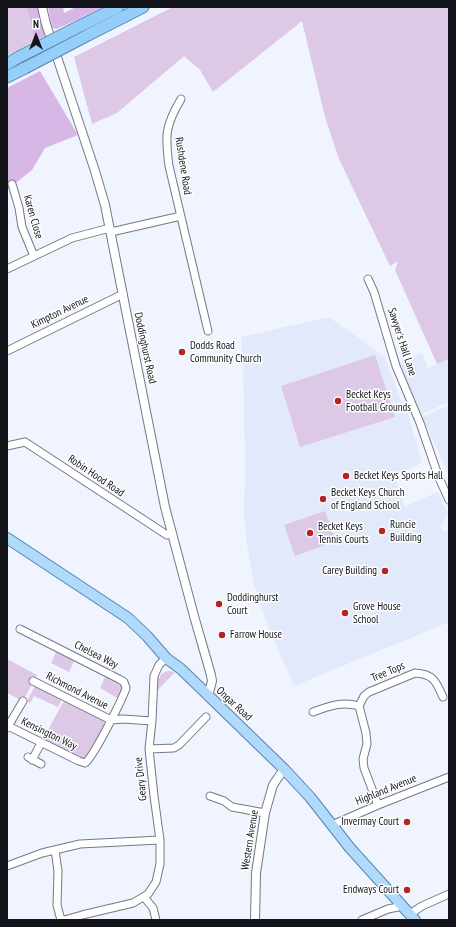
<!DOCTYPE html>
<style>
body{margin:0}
#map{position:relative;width:456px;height:927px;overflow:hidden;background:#f0f4fe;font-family:"PT Sans Narrow",sans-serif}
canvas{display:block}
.frame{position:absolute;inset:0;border:8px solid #13151a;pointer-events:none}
.north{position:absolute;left:16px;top:16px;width:40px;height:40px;-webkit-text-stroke:3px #fff;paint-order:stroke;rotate:0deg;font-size:11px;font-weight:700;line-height:16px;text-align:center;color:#13151a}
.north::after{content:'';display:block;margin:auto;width:14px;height:18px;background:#13151a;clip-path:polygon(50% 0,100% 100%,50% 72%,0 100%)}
</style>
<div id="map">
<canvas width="456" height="927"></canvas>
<div class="frame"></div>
<div class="north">N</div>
</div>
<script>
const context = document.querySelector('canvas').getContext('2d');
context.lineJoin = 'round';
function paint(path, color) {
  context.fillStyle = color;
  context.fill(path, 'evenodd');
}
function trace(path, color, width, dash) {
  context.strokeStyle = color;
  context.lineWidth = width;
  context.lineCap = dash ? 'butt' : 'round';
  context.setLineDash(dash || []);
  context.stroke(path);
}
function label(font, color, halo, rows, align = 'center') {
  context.font = font + ' "PT Sans Narrow",sans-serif';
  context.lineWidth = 3;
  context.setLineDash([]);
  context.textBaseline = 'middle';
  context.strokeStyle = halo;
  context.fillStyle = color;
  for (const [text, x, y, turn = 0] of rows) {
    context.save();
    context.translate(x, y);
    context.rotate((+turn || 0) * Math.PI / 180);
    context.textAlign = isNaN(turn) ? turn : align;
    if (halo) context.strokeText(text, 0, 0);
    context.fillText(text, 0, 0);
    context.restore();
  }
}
paint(new Path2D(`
 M329,317l56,40 16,43 5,7 16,56 -26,12 -1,2 10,29 33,-14 9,21 -6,14 3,5 5,-2v92l-155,64 -28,-64 -13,-42 -6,-36 -3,-31 1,-48 -2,-105 -2,-23z
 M422,353l6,15 21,-9v43l-27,12 -23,-51z
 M449,405v67h-1l-26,-55z`), '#e2e9fb');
paint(new Path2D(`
 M7,7h19l6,19 1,16 -26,14z
 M173,7h276v352l-12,5 -42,-94 3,-9 -8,5 -51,-107 -14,-42 -23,-96 -89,71 -13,-22 -16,-14 -67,57 -25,11 -18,-67z
 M375,355l20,62 -95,30 -19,-61z
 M325,511l11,30 -41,15 -11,-31z
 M56,652l18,9 -5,11 -18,-9z
 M7,659l30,16 -14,26 -16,-8z
 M168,671l7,1 -17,18c-2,-9 1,-17 10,-19z
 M106,675l16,8 1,4 -4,12 -19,-11z
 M35,686l28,11 -5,10 -24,-11 -4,7 -3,-2z
 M65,699l39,21v7l-17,31 -8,1 -36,-20z`), '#ddc8e6');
paint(new Path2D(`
 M26,7h13l6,29 -12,6 -1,-16z
 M48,7h15l1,6 12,-6h27l-37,18 -10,4 -4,-2z
 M40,71l38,64 -33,13 -13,22 -25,20v-102z`), '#d7b7e5');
const minor = new Path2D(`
 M181,99c-16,27 -16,36 -12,67l39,165
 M12,184l7,24 3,19 12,29
 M111,232l70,-16
 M7,269l65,-31 38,-10
 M368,279l6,13 22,74 24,57 19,55 10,22
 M7,351l116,-57
 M7,446l18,-4 142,93 5,-1
 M33,681l78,39
 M359,706l5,-10 5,-4 46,-19c19,1 21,9 28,24
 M313,712c16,-6 29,-11 46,-6l7,27 1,11 -4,15 1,9 14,37
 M111,720l12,-1 29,2
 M8,726l71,35 6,2c8,-5 38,-65 41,-75l-2,-6 -5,-3 -99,-50
 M7,728l16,-27
 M149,749l25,-1 5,-3 27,-28
 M28,757l13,7
 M32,760l9,-17
 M210,796l14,5 8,6 33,6
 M332,825l46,-20 71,-28
 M55,850l3,21 -1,34 4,15
 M7,866l35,-13 38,-9 80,-4
 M144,897l9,11 3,12
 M410,914l12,-8 27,-12
 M64,920l18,-5 51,-12 15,-9 8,-12 4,-18v-24l-6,-44 -5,-47 3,-28 2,-45 5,-11 7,-7
 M362,920l26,-11 15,-3`);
const tertiary = new Path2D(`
 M42,7l4,17 49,147 10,34 60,302 29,109 17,59 1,6 -4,15
 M255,920l1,-47 9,-60 8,-28 11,-16`);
const primary = new Path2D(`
 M7,538l121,80 19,18 19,22 15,11 103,100 26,28 40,51 65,72`);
const trunk = new Path2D(`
 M82,25l36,-18
 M88,35l55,-28
 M7,64l12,-7
 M7,77l18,-9`);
trace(minor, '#737886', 9);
trace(tertiary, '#737886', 10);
trace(primary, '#5785ab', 12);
trace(trunk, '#5785ab', 13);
trace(minor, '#fff', 7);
trace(tertiary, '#fff', 8);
trace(primary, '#b0dafb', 10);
trace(trunk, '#96cefa', 11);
const trunkBridge = new Path2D(`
 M19,57l63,-32
 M25,68l63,-33`);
trace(trunkBridge, '#5785ab', 13, []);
trace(trunkBridge, '#96cefa', 11);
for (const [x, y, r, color] of [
 [182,352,4,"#b42422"],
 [338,401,4,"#b42422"],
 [346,476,4,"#b42422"],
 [323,499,4,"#b42422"],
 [382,531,4,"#b42422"],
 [310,533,4,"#b42422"],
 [385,571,4,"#b42422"],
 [219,604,4,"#b42422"],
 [345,613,4,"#b42422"],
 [222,635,4,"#b42422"],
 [407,822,4,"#b42422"],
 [407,890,4,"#b42422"]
]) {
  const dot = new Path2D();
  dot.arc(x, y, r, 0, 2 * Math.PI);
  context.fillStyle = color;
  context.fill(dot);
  trace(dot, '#fff', 1.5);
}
label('11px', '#13151a', '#fff', [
 ["Rushdene Road",183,166,81],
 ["Karen Close",33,217,74],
 ["Kimpton Avenue",60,312,-26],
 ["Sawyer's Hall Lane",402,342,72],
 ["Doddinghurst Road",145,348,78],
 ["Robin Hood Road",96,476,34],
 ["Chelsea Way",96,655,27],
 ["Tree Tops",388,672,-23],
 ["Richmond Avenue",77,691,27],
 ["Ongar Road",234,704,43],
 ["Kensington Way",49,734,26],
 ["Geary Drive",141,779,-96],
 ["Highland Avenue",386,790,-22],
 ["Western Avenue",250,840,-81]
]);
label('11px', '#13151a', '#fff', [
 ["Dodds Road",190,346],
 ["Community Church",190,359],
 ["Becket Keys",346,395],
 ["Football Grounds",346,408],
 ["Becket Keys Sports Hall",354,476],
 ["Becket Keys Church",331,493],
 ["of England School",331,506],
 ["Runcie",390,525],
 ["Building",390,538],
 ["Becket Keys",318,527],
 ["Tennis Courts",318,540],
 ["Carey Building",377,571,"right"],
 ["Doddinghurst",227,598],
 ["Court",227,611],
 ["Grove House",353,607],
 ["School",353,620],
 ["Farrow House",230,635],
 ["Invermay Court",399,822,"right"],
 ["Endways Court",399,890,"right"]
], 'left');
</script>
